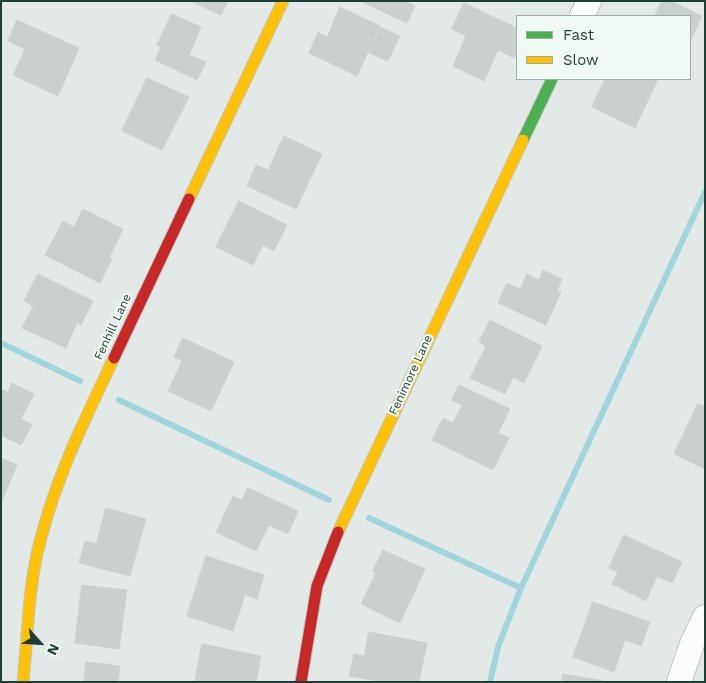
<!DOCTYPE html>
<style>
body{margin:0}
#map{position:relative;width:706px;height:683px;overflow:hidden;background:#e3e9e6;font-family:"Work Sans",sans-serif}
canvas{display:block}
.frame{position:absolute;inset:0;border:2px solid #1f3e35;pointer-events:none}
.legend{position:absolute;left:516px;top:15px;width:175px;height:65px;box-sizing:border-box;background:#f1f9f4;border:1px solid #9daea8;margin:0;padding:6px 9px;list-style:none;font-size:15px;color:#1f3e35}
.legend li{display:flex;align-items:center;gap:10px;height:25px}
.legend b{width:25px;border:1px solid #9daea8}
.north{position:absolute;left:15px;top:618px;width:50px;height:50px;-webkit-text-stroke:4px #f1f9f4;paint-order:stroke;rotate:116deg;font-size:14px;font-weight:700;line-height:20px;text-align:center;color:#1f3e35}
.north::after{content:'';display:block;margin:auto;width:18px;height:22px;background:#1f3e35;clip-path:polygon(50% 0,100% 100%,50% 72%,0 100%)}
</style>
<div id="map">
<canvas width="706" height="683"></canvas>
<div class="frame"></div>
<ul class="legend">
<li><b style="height:6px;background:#4caf50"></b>Fast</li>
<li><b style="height:6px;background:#ffc107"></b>Slow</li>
</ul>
<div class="north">N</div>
</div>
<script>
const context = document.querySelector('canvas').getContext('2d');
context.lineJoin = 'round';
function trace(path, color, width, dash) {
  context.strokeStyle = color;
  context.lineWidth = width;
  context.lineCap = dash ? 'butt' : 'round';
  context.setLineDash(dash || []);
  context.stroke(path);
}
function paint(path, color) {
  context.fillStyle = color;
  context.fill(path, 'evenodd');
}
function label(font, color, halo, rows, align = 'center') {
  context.font = font + ' "Work Sans",sans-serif';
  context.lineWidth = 4.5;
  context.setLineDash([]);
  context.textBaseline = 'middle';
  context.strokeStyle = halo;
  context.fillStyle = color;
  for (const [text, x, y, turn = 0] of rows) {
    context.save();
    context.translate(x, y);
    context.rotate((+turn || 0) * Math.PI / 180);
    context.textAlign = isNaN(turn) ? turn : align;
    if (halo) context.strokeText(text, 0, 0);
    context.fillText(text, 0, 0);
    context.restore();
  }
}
trace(new Path2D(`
 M1,343l79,38
 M119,400l210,100
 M369,518l152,70
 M490,682l8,-35 23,-59 184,-396`), '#a0d5dc', 6);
const building = new Path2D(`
 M191,1h37l-7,14z
 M361,1h44l10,5 -8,17z
 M662,1h9l31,15 -12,26v-26h-35z
 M464,3l53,25v24l-3,6 -16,-8 -14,31 -31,-15 13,-30 -14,-7z
 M340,7l40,19 -23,50 -48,-23 9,-21 9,5z
 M172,14l29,13 -12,28 17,7 -9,18 -42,-20 6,-13 -4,-2z
 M17,20l62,28 -21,48 -45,-21 12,-26 -17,-8z
 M380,27l20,9 -12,25 -19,-8z
 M147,78l42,19 -27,53 -40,-19z
 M605,79h53l-23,49 -43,-21z
 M284,136l38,18 -26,55 -49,-23 9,-21 12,5z
 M239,201l48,24 -13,26 -11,-6 -10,20 -37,-18z
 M83,209l40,20 -14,29 3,1 -12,24 -55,-28 18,-34 11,6z
 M543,270l19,9 -5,12 4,1 -15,33 -48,-22 9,-20 13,6 7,-15 12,6z
 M38,274l55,27 -12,24 -4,-2 -11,25 -44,-20 11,-22 -9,-5z
 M490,320l52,26 -18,37 -11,-6 -8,17 -35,-16 16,-32 -7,-4z
 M183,338l51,24 -23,49 -43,-20 14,-30 -8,-4z
 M12,383l22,11 -13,25 11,6 -11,20 -20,-10v-46l7,3z
 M459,385l51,24 -12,24 11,5 -16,32 -61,-30 11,-22 10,5 9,-18 -10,-5z
 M698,404l7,3v62l-31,-15z
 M1,458l16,7 -16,38z
 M248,488l50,23 -10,23 -19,-9 -13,26 -40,-19 17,-36 9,4z
 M106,508l40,11 -16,57 -51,-13 6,-22 11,3z
 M624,535l58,27 -10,21 -15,-7 -11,25 -34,-17 6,-12 -9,-4z
 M383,550l42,19 -25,54 -39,-19 15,-31 -3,-2z
 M206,556l58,19 -7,24 -12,-4 -12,36 -46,-15z
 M82,585l45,5 -8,59 -44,-6z
 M593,602l57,20 -9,24 -16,-6 -11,32 -41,-15z
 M369,632l58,11 -8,39h-37l-33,-6 5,-22 10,2z
 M202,644l59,12 -5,26h-61z
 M86,662l34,4 -2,16h-34z
 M563,674l41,7v1h-42z`);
paint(building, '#cad0cd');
trace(building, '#ccd2cf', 1);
const street = new Path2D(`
 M582,16l7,-15
 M679,682l13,-38 13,-27`);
const fast = new Path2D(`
 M523,140l29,-61`);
const slow = new Path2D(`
 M189,199l94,-198
 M338,532l185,-392
 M23,682c5,-47 5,-98 18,-144 16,-63 45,-121 73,-180`);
const jam = new Path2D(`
 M114,358l75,-159
 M301,682l16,-96 21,-54`);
trace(street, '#c0c6c3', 26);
trace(fast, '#bec7c3', 13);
trace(slow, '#bec7c3', 13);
trace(jam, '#bec7c3', 13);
trace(street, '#fbfcfb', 24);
trace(fast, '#4caf50', 11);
trace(slow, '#ffc107', 11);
trace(jam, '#c62828', 11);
label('12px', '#1f3e35', '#f1f9f4', [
 ["Fenhill Lane",113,327,-65],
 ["Fenimore Lane",411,375,-65]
]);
</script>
